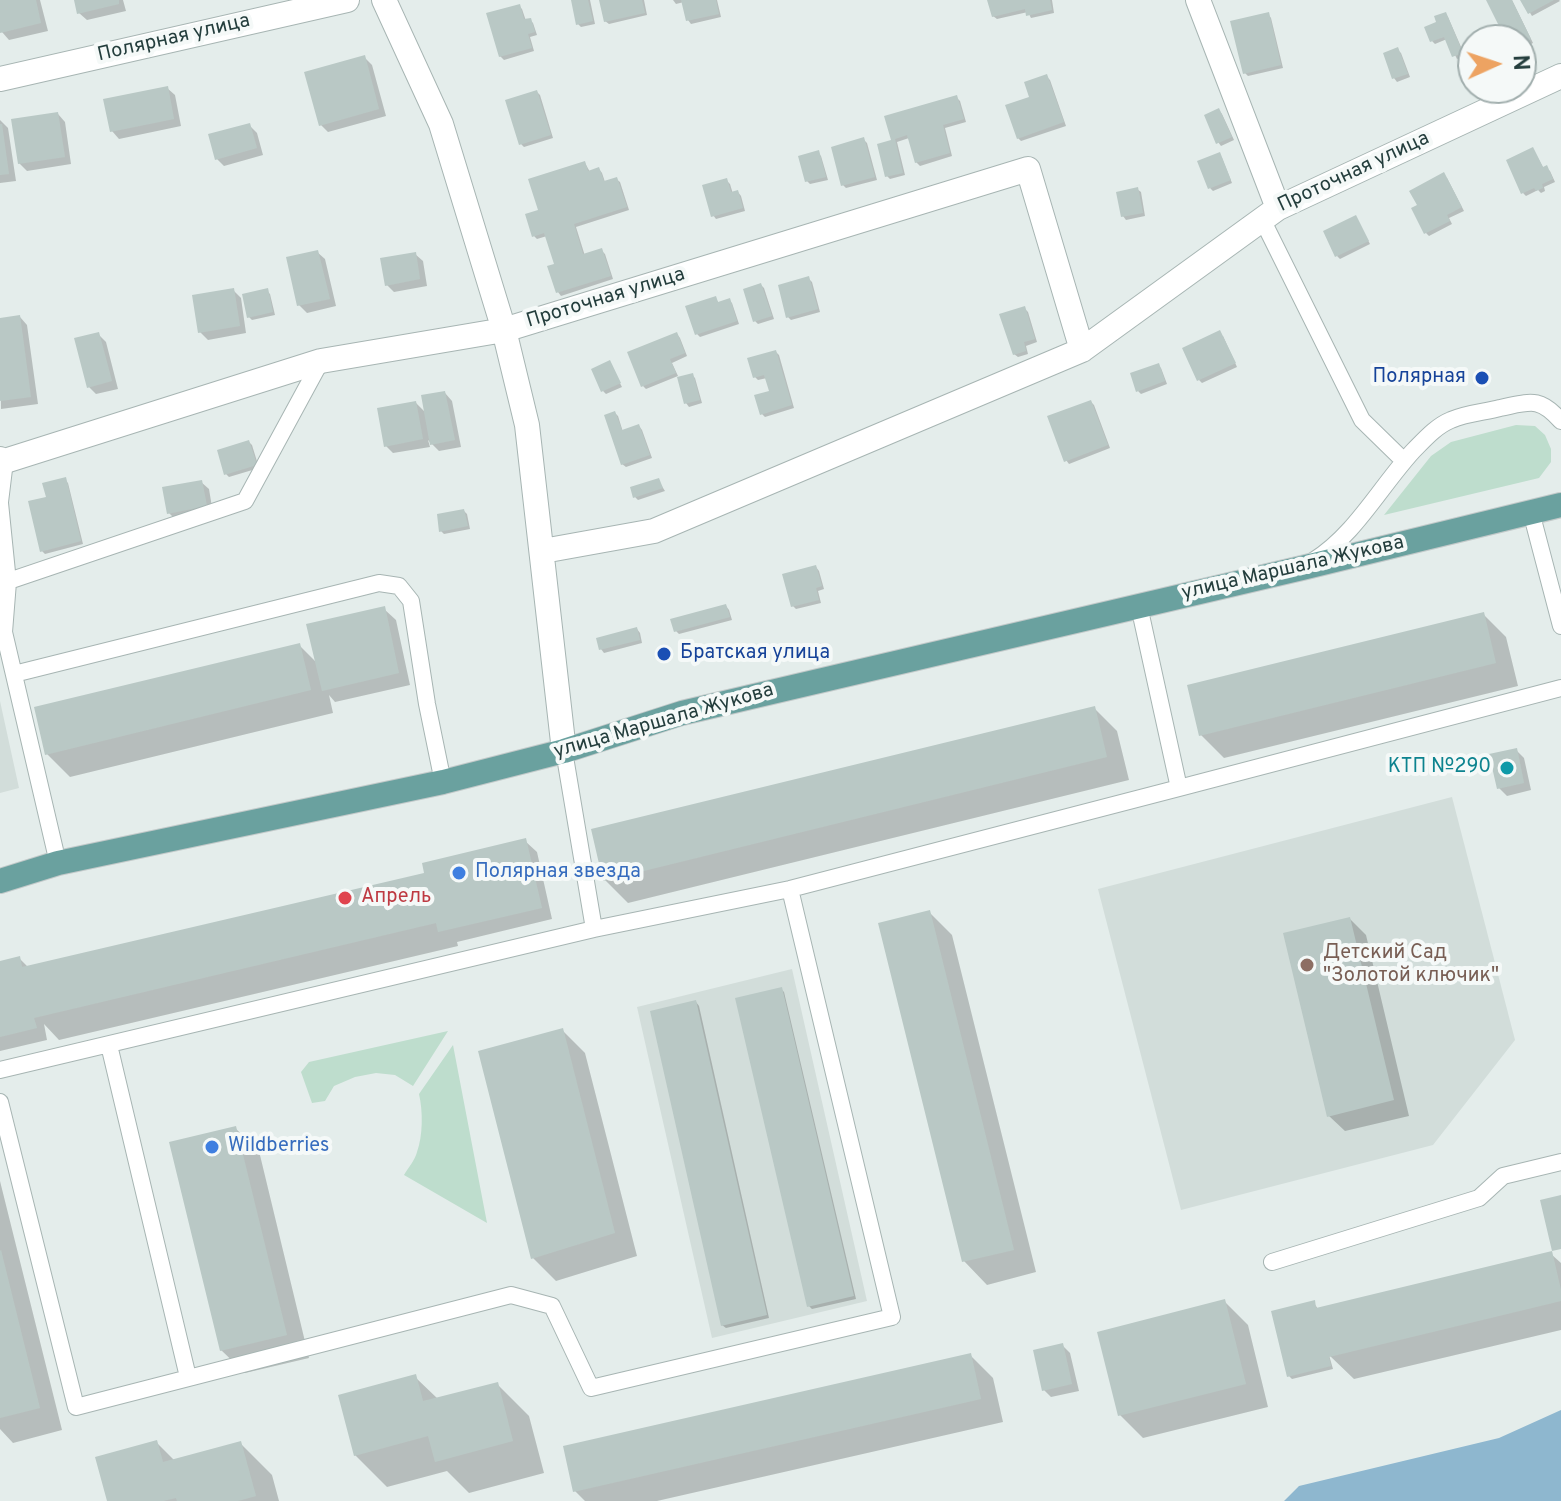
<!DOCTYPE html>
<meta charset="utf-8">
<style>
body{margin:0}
#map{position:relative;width:1561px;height:1501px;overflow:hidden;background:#e4edeb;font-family:Overpass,sans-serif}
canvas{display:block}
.north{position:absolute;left:1457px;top:24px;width:80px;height:80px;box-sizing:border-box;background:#f5f9f8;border:2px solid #a1aead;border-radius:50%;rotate:87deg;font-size:22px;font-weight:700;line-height:32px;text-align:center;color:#243e3d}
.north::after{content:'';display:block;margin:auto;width:28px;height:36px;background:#eda362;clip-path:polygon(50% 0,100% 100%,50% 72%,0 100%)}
</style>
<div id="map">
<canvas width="1561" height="1501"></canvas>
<div class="north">N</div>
</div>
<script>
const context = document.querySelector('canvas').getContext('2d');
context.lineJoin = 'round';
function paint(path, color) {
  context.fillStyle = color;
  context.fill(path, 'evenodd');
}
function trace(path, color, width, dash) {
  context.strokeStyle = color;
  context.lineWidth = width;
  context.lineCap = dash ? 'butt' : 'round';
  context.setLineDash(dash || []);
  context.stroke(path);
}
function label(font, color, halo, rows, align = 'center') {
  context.font = font + ' Overpass,sans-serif';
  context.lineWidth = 8;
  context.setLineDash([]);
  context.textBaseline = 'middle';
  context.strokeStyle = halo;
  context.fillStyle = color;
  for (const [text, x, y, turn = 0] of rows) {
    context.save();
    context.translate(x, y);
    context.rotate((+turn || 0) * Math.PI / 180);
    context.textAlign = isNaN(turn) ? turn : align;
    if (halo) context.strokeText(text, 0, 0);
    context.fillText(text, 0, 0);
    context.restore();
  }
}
paint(new Path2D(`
 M0,701l19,87 -19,5z
 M1452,797l63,243 -82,105 -252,65 -83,-321z
 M792,969l75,332 -155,37 -75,-331z`), '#d2ddda');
paint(new Path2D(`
 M1516,425l19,1 10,9 6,14v13l-12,16 -155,37 47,-59 20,-14z
 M448,1031l-35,55 -18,-11 -19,-2 -21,4 -21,9 -9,15 -13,2 -11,-31 8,-10z
 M453,1045l34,178 -83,-48c4,-7 11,-15 13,-23 6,-16 6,-41 2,-58z`), '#beddcd');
paint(new Path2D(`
 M1561,1410v91h-277l15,-15 200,-48z`), '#8eb7cf');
paint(new Path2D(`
 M0,0h40l8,31 -39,9 -7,-8 -2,-6z
 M76,0h47l3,11 -39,9 -8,-7z
 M573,0h17l5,24 -14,3 -3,-3z
 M601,0h43l3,15 -38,9 -4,-3z
 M673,0h44l4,17 -30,7 -3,-4 -4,-18 -8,2z
 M989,0h63l2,13 -23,5 -3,-6 -31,7 -4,-3z
 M1488,0h24l21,43 -12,6v-9h-13z
 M1522,0h37l1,1 -28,15z
 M519,6l3,3 4,12 4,-1 3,3 4,12 -7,2 4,14 -30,9 -4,-4z
 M1268,14l3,4 12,50 -35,8 -3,-3z
 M1445,14l3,3 17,39 -8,3 -10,-20 -12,5 -3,-3 6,-18z
 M1398,50l3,3 9,24 -13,5 -3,-4z
 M364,57l8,8 14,51 -58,16 -7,-7z
 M1046,76l4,4 16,46 -45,15 -3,-3 13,-40z
 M167,88l8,7 6,31 -62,13 -7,-8z
 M537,92l3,3 13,43 -29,9 -3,-3z
 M957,98l3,3 6,21 -21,6 7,28 -32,10 -4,-4 -7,-24 -12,4 8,33 -15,4 -3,-3 6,-34 -7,-25z
 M1219,110l3,4 12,26 -13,6 -3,-4z
 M58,114l7,8 6,42 -44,7 -8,-8z
 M0,120l8,8 8,53 -16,2z
 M249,125l8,8 6,22 -39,11 -7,-7z
 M864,140l3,3 10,37 -31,8 -3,-3z
 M1533,149l11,20 2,-1 4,3 5,11 -11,5 1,4 -4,2 -3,-3 -12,6 -3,-3z
 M818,153l3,3 7,24 -18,4 -3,-3z
 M1219,154l3,4 10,25 -19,8 -3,-3z
 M585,163l5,9 9,-3 3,4 3,9 11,-3 4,3 9,28 -53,17 9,29 17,-5 3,3 8,25 -52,17 -3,-4 -1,-27 -10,-29 -10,3 -3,-3 6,-24z
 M1447,178l17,33 -15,7 3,6 -23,12 -3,-3z
 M727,181l3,3 3,10 5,-2 3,4 4,15 -29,8 -3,-4z
 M1137,189l4,3 4,24 -19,4 -3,-4z
 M1358,221l12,23 -30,15 -3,-3z
 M317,252l8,7 11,47 -29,7 -8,-8z
 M415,254l8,7 4,25 -33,6 -7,-7z
 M809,279l3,3 8,30 -29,8 -3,-3z
 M761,285l3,3 10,31 -16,5 -3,-3z
 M233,290l8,8 5,35 -38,7 -8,-8z
 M267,291l3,3 5,21 -23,5 -3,-3z
 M715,298l4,5 10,-3 3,3 7,21 -39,13 -3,-3z
 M1024,308l4,4 9,30 -11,4 2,8 -10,3 -4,-3z
 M20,317l7,8 11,79 -37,5 -1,-89z
 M98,334l8,8 12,47 -22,5 -7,-7z
 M677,334l3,4 7,18 -15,7 6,13 -32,13 -3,-3z
 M1223,336l14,31 -35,16 -3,-3z
 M776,352l3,3 15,53 -29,9 -3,-3 9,-22 -4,-14 -9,2 -3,-3z
 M609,362l13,25 -16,7 -3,-3z
 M1158,365l3,3 6,16 -26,10 -3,-3z
 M692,375l3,3 7,25 -13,4 -3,-4z
 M445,393l7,8 9,46 -22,4 -11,-11 2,7 -37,6 -7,-7 30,-43 11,11z
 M1091,402l3,3 16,43 -41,16 -3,-4z
 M615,413l3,3 5,16 16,-6 3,4 10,28 -26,9 -4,-3z
 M249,442l3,3 7,23 -30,9 -3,-3z
 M65,480l3,3 15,61 -38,10 -3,-3 6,-53z
 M658,480l7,11 -27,9 -3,-3z
 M201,482l8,7 4,24 -37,7 -7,-7z
 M464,511l3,3 3,15 -26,5 -3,-3z
 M816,567l3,4 5,18 -6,2 3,12 -25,6 -3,-3z
 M726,606l3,4 3,10 -53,14 -3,-3z
 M384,609l12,11 14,65 -75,17 -6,-7 4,18 -263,64 -23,-23 252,-109 18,18z
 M1483,614l23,23 12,49 -294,72 -23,-23z
 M637,629l3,4 2,10 -38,10 -3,-4z
 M1094,708l23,23 12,49 -501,123 -23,-23z
 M1516,750l8,8 7,32 -24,6 -8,-8z
 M525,841l12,11 15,67 -95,23 1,4 -399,94 -15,-16 3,16 -47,11v-88l19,-5 10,10 395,-93z
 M929,912l23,23 84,337 -49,13 -23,-24z
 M1350,919l16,16 43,181 -64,15 -16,-15z
 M781,989l3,3 72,307 -44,10 -3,-3z
 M696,1002l3,4 70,312 -43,10 -4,-3z
 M562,1030l23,23 52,203 -81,25 -23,-23z
 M235,1128l24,23 50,207 -64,15 -24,-23z
 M0,1181l62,249 -49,13 -13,-14z
 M1551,1254l10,9v67l-207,49 -25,-24 4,14 -41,10 -3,-3 25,-73 4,6z
 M1225,1302l23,23 20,82 -125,31 -23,-23z
 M1062,1345l8,8 9,38 -28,6 -7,-7z
 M970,1355l23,23 10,44 -346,79h-72l-10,-10z
 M415,1377l23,22 59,-15 32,32 15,57 -75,20 -22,-22 -60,16 -32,-32z
 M156,1442l19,19 65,-18 32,32 7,26h-170z`), '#0003');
paint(new Path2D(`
 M0,0h36l5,23 -41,10z
 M74,0h45v4l-42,10z
 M571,0h17l5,21 -17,4z
 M599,0h43l3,13 -41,9z
 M681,0h35l3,14 -33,7z
 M987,0h63l2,10 -26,6 -1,-7 -33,8z
 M1486,0h26l19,39 -10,5v-4h-15z
 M1520,0h34l-26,14z
 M520,4l4,15 7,-1 4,14 -7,2 4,14 -33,9 -13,-44z
 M1269,12l12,53 -38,9 -13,-53z
 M1446,12l17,41 -11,4 -8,-20 -14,5 -6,-15 12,-5 -2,-6z
 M1398,47l10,27 -16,5 -9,-26z
 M365,55l14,54 -60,17 -15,-54z
 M1047,74l17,48 -47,17 -12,-34 24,-8 -5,-15z
 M168,86l6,33 -64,13 -7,-33z
 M537,90l14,45 -32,10 -14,-45z
 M957,95l7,24 -21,6 7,28 -35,10 -8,-28 -12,4 8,34 -18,4 -8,-33 14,-4 -7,-24z
 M1219,108l13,29 -16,7 -12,-29z
 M58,112l7,45 -47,7 -7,-45z
 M250,123l7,25 -42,12 -7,-26z
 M0,124h2l7,50 -9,1z
 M864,137l11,40 -34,9 -10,-39z
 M1533,147l10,20 4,-2 6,14 -11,5 1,4 -7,3 -2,-3 -13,6 -15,-34z
 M819,150l7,27 -21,5 -7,-26z
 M1220,152l11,28 -23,9 -11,-28z
 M585,161l3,10 11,-4 5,14 13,-4 10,30 -53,17 9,30 19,-6 9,28 -55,17 -9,-27 7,-2 -10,-31 -12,4 -7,-23 13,-4 -10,-31z
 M1444,172l18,35 -15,8 3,6 -26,13 -13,-26 6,-3 -8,-14z
 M727,178l4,14 7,-2 5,18 -32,9 -9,-32z
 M1138,187l5,26 -22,4 -5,-25z
 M1356,215l13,26 -34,16 -12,-26z
 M318,250l12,49 -33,7 -11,-49z
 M416,252l4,27 -35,7 -5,-28z
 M809,276l9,33 -32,9 -8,-33z
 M761,283l11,33 -19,6 -10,-33z
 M234,288l6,38 -42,7 -6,-38z
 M268,288l5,24 -26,6 -5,-24z
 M716,296l2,6 12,-4 7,23 -42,14 -10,-29z
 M1025,306l10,33 -11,3 2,9 -13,4 -14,-41z
 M20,315l11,82 -31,4v-83z
 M1220,330l16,33 -39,18 -15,-33z
 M99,332l13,49 -25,7 -13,-50z
 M677,332l8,21 -15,6 6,14 -35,14 -14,-35z
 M776,350l16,55 -32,10 -6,-20 15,-4 -5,-16 -11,3 -6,-20z
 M610,360l11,23 -20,9 -10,-23z
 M1159,363l6,18 -29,11 -6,-19z
 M693,373l7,27 -16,4 -7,-27z
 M445,391l10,49 -25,5 -9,-50z
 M1091,400l17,45 -44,17 -17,-46z
 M416,401l7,38 -39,8 -7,-39z
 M615,411l7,19 17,-6 11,31 -29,10 -17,-50z
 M249,440l8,25 -33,10 -7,-25z
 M66,477l15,64 -41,11 -12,-51 18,-4 -4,-14z
 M659,478l4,10 -30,10 -3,-11z
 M202,480l5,26 -40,8 -5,-27z
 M464,509l4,17 -29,6 -2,-18z
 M816,565l6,21 -6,2 3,12 -28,7 -9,-33z
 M726,604l4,13 -56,15 -4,-13z
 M385,606l14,67 -77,18 -16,-67z
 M1484,612l12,51 -297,73 -12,-51z
 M637,627l3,13 -41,10 -3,-12z
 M300,643l11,47 -266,65 -11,-48z
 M1095,706l12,51 -504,124 -12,-52z
 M1517,748l7,35 -27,6 -8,-35z
 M526,838l16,70 -104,24 -2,-9 -402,95 3,10 -37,9v-76l20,-5 2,11 402,-94 -2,-10z
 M930,910l84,340 -52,12 -84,-339z
 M1350,917l44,183 -67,17 -44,-184z
 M782,987l72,309 -47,11 -72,-309z
 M696,1000l71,315 -46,11 -71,-315z
 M563,1028l52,205 -84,26 -53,-208z
 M236,1126l51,209 -67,16 -51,-209z
 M1561,1195v54l-9,2 -12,-51z
 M1,1250l39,158 -40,10v-167z
 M1552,1251l9,39v11l-232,56 2,9 -44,11 -16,-66 44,-11 1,8z
 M1225,1299l21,85 -128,32 -21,-84z
 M1063,1343l9,41 -30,7 -9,-41z
 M971,1353l10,46 -408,93 -10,-46z
 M416,1374l7,27 75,-19 15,59 -78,21 -7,-26 -74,20 -16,-61z
 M157,1440l6,22 78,-21 15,55 -18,5h-61l-1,-3 -13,3h-56l-12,-44z`), '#b9c8c5');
const service = new Path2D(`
 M1262,219l100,201 42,41
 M0,502l5,-41
 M0,503l8,79 -4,50 54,231
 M1531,512l30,114
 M1313,561c42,-26 67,-74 100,-110 11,-11 23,-25 38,-31 15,-7 34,-8 49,-12 30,-6 39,-12 61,13
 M0,584l245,-83 76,-140
 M14,674l365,-91 20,3 12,15 16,103 16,78
 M1179,788l382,-100
 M594,929l196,-40 389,-101 -40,-182
 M109,1045l79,332
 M0,1070l594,-141 -30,-178
 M0,1102l76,305 435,-112 41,11 39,82 301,-71 -102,-428
 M1272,1262l207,-64 24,-22 58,-14`);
const minor = new Path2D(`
 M384,0l57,124 63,206 23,95 37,326
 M1198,0l80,208
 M0,79l347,-79
 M0,459l5,2 316,-100 183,-31 524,-161 54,181
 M543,551l111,-20 428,-181 196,-142 283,-132`);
const primary = new Path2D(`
 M0,881l58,-18 385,-81 121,-31 118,-38 620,-145 259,-63`);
trace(service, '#a7b5b3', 18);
trace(minor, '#a7b5b3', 26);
trace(primary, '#c2c9c9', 26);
trace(service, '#fff', 16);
trace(minor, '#fff', 24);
trace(primary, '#6aa19f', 24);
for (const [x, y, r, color] of [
 [1482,378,8,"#1a4fb4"],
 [664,654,8,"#1a4fb4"],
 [1507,768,8,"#0f9aa8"],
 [459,873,8,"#3f7fe0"],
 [345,898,8,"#e0444e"],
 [1307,965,8,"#8d6e63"],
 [212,1147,8,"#3f7fe0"]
]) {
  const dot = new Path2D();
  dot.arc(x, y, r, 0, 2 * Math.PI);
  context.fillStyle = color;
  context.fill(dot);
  trace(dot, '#f5f9f8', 3);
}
label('20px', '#243e3d', '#f5f9f8', [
 ["Полярная улица",174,39,-13],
 ["Проточная улица",1354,173,-25],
 ["Проточная улица",606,299,-17],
 ["улица Маршала Жукова",1293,569,-13],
 ["улица Маршала Жукова",664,722,-16]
]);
label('20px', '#164399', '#f5f9f8', [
 ["Полярная",1466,378],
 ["Братская улица",680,654,"left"]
], 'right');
label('20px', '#0d838f', '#f5f9f8', [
 ["КТП №290",1491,768]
], 'right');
label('20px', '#366cbe', '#f5f9f8', [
 ["Полярная звезда",475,873],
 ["Wildberries",228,1147]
], 'left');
label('20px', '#be3a42', '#f5f9f8', [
 ["Апрель",361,898]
], 'left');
label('20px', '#785e54', '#f5f9f8', [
 ["Детский Сад",1323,954],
 ["\"Золотой ключик\"",1323,977]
], 'left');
</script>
